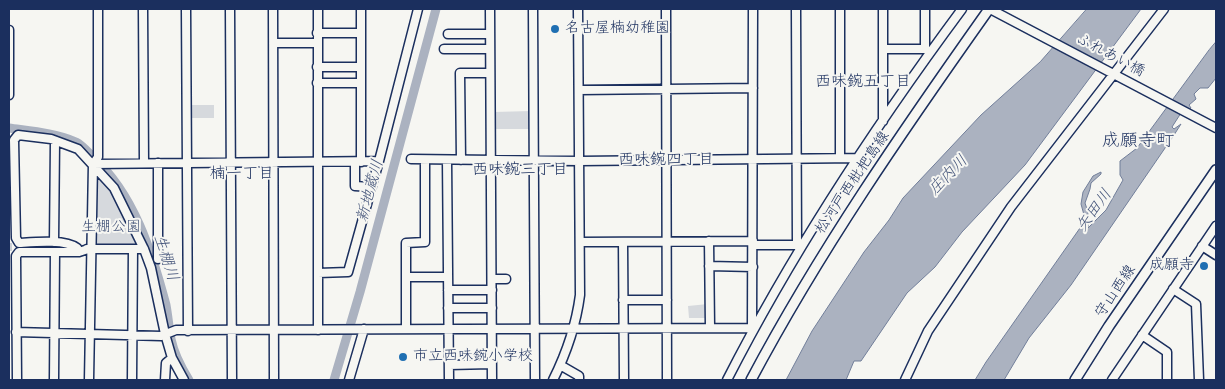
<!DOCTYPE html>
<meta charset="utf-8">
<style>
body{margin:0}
#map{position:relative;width:1225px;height:389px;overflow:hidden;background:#f6f6f2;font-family:Mynerve,sans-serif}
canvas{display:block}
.frame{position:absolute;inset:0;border:10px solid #1b2f5e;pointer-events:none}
</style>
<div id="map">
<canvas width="1225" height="389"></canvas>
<div class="frame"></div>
</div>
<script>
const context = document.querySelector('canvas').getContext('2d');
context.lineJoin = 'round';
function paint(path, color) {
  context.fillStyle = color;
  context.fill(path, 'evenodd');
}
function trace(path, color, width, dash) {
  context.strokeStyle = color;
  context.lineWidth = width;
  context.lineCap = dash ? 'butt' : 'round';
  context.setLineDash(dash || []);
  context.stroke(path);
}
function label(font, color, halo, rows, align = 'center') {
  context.font = font + ' Mynerve,"Klee One",sans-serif';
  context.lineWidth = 4;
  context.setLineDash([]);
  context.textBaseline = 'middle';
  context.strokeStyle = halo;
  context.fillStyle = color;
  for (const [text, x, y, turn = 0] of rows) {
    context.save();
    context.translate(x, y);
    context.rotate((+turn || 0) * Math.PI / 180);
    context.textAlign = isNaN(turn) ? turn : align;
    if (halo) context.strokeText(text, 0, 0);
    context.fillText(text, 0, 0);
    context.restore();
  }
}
paint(new Path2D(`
 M189,105h25v13h-25z
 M531,111v18h-36l-1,-17z
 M99,176l14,18 23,49 -1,2 -40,-1v-66z
 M708,304v14h-19l-1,-12z`), '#d6d9dd');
const water = new Path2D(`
 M1087,9h54l-116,156 -63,67 -27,35 -28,26 -46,68h-7l-8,19h-60l26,-49 52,-79 25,-32 14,-22 78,-83 59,-53z
 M1216,42v36l-8,10h-8l-6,6 2,5 -7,6 2,3 -10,5 -9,14 2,2 7,-5 -7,11 -103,150 -42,53 -25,42h-29l11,-18 94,-134 4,-13 -3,-11 2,-12 10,-16 8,-4v2l-10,9 -1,6 -5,14 3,9v16l18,-18 17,-30 -3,-5v-14l17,-13 72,-98z`);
paint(water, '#abb2c0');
trace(water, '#717e99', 1);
trace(new Path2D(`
 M9,128c21,3 47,5 67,14 6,3 12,10 17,15 41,37 59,95 73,148 2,11 3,23 5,34 3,15 10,28 18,41
 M334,380l26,-88 76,-283`), '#abb2c0', 9);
trace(new Path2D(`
 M9,247h3`), '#caced4', 8, [8, 4]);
const minor = new Path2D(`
 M143,9l1,154
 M186,9l2,322
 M230,9l2,371
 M273,9l1,371
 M318,9v321
 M361,9v153
 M490,9l2,371
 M533,9l2,371
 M666,9l1,371
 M796,9l1,236
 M840,9v149
 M883,9v112
 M990,9l226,119
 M9,30v65
 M317,33h44
 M448,34h42
 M273,43h44
 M444,49h46
 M883,49h42v-40
 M317,67h44
 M317,83h44
 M579,90l174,-2
 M411,159l169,2 278,-3
 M447,160l2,220
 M461,160l-1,-87h30
 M355,162v24l16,1
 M93,164l286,-3
 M709,241l1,86
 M54,242l1,-100
 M580,242l173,-1
 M623,242l1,138
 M753,245h48
 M1202,246l14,9
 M77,248c-12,-9 -42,-6 -58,-5l-3,-5 -2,-98 4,-5 33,4 27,10 36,39 30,61 7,19 14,66 7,24 12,22
 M87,249h57
 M158,259v-96
 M709,266l44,1
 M318,273l30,-1 31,-111 39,-152
 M406,277h42
 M492,279h14
 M1173,289l23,15 3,76
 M448,290h44
 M623,300h44
 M448,308h44
 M406,329v-86l19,-1v-82
 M16,332l145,4 15,-6 576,-2 1,-319
 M1142,335l25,17v28
 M449,365l42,-1
 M560,365l19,11v4
 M17,380l-1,-124 3,-4h60l9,-3
 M54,380l1,-128
 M89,380l4,-216 5,-7v-148
 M132,380l1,-131
 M165,380l1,-17 6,-5
 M349,380l15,-51
 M553,380c14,-28 23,-54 27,-85l-2,-286
 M727,380c66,-129 149,-255 235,-371
 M905,380l23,-49 83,-124 153,-198
 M1112,380l104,-154`);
const major = new Path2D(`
 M751,380c69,-130 153,-251 238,-371
 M1075,380l34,-54 107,-156`);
trace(minor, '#1b2f5e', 11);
trace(major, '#1b2f5e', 12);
trace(minor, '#f6f6f2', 8);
trace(major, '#f6f6f2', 9);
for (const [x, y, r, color] of [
 [555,29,5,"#1f6fb2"],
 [1204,266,5,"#1f6fb2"],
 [403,357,5,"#1f6fb2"]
]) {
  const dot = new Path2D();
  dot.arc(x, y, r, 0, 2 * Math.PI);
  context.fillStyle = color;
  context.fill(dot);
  trace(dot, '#f6f6f2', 2);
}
label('15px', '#1b2f5e', '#f6f6f2', [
 ["名古屋楠幼稚園",565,29],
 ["成願寺",1194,266,"right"],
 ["市立西味鋺小学校",413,357]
], 'left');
label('15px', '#1b2f5e', '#f6f6f2', [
 ["ふれあい橋",1110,56,28],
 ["松河戸西枇杷島線",853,183,-56],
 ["守山西線",1116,292,-56]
]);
label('15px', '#405177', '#f6f6f2', [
 ["生棚公園",111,228]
]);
label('16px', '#1b2f5e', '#f6f6f2', [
 ["西味鋺五丁目",863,83],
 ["西味鋺四丁目",666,161],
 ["西味鋺三丁目",520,171],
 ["楠一丁目",242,175]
]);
label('italic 16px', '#46567b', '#f6f6f2', [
 ["庄内川",949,176,-46],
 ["新地蔵川",371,191,-75],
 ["矢田川",1095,211,-54],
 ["生棚川",165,258,72]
]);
label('18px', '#1b2f5e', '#f6f6f2', [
 ["成願寺町",1138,142]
]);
</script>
